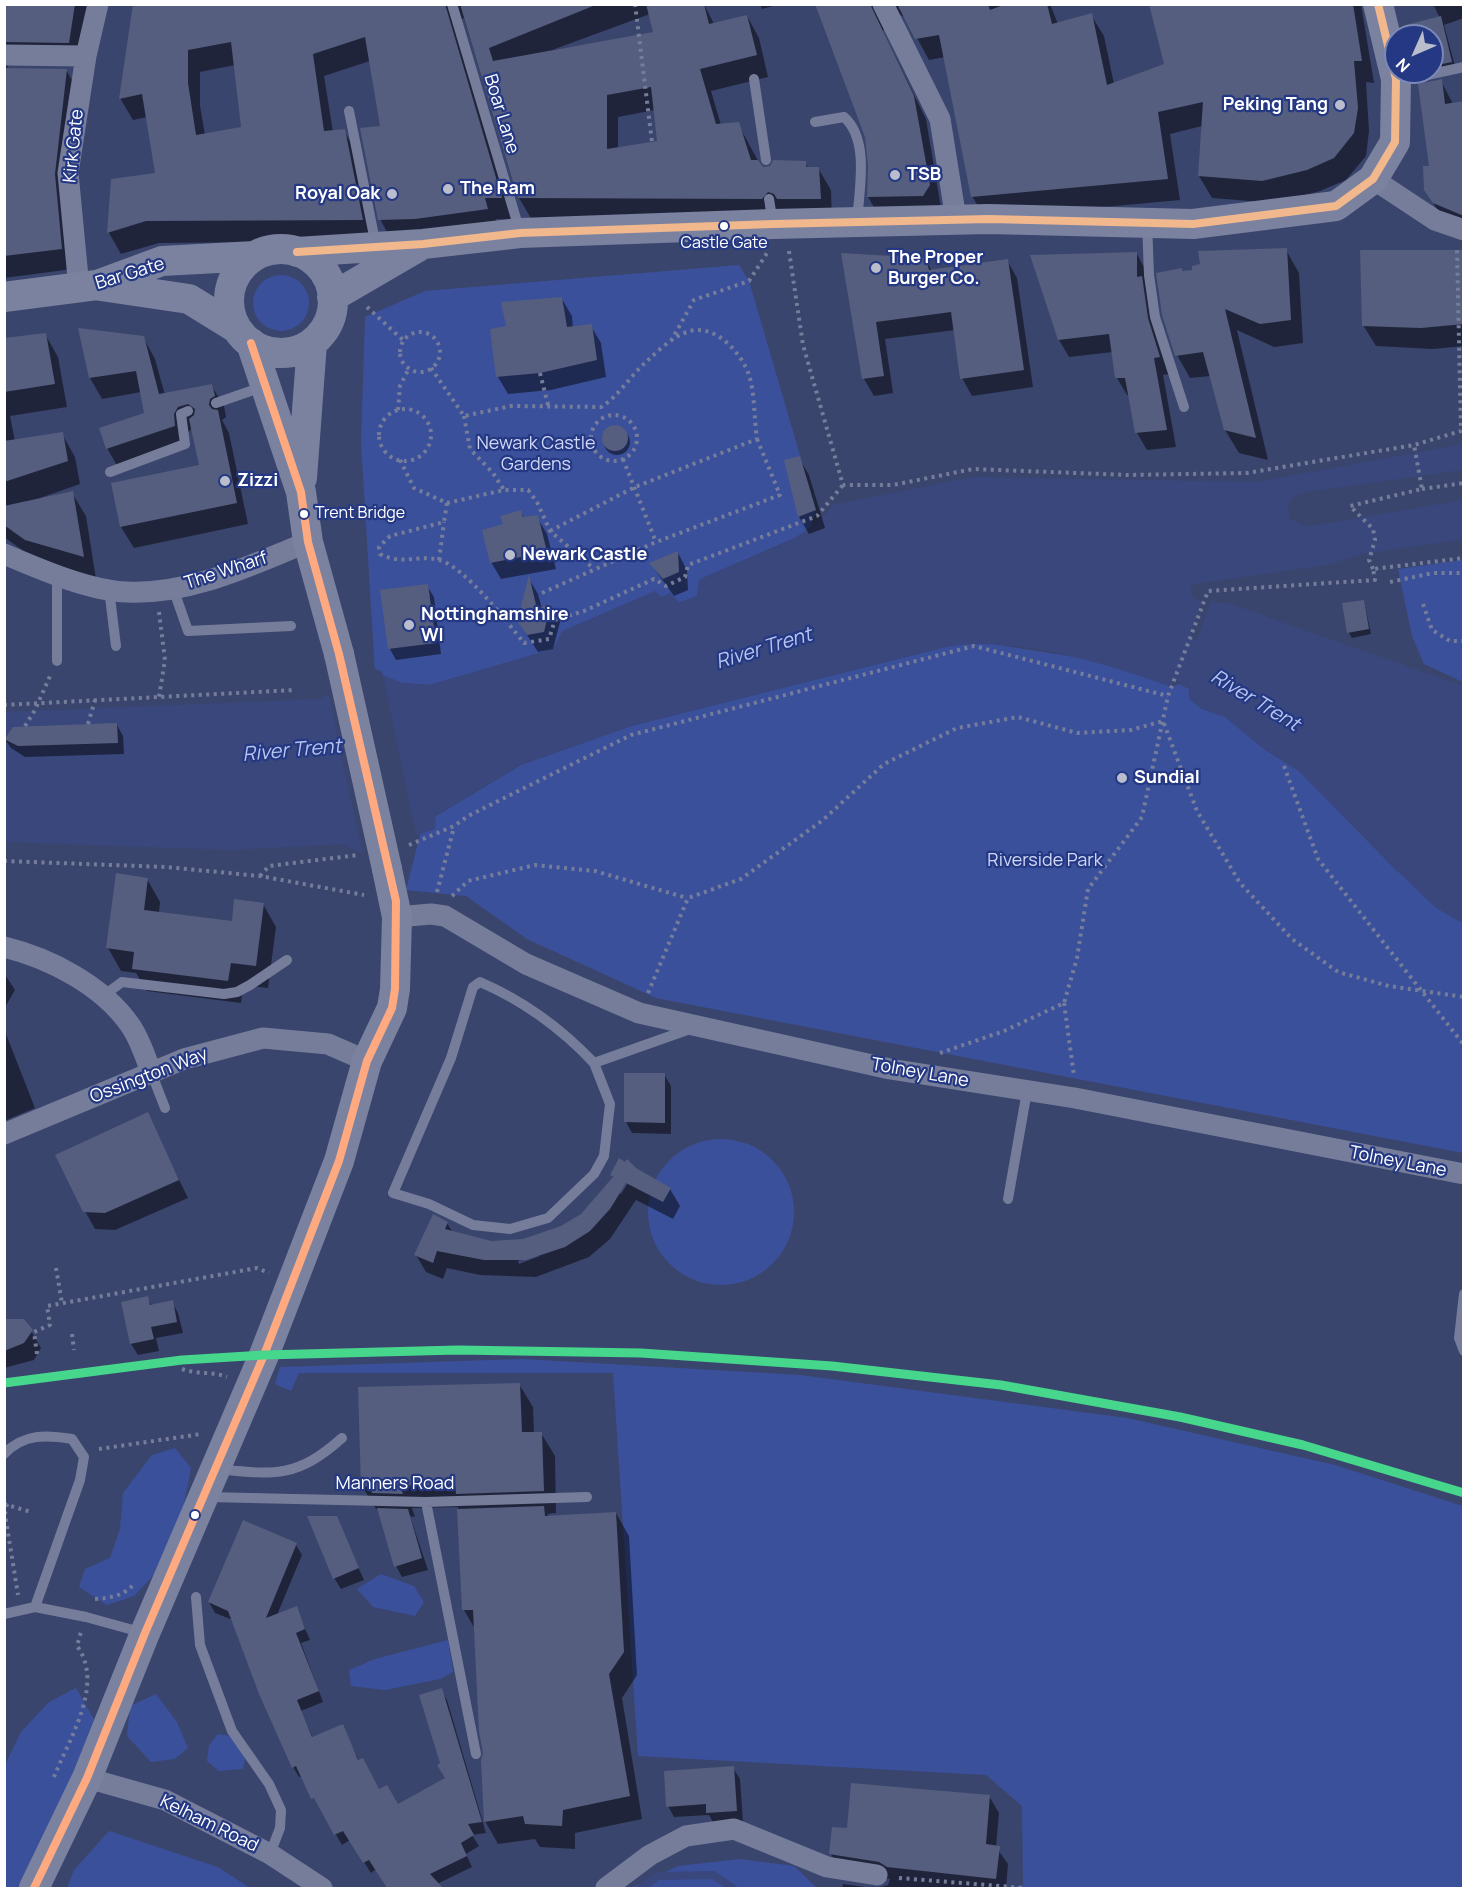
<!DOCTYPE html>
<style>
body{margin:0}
#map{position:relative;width:1468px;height:1893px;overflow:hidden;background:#3a456d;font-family:Manrope,sans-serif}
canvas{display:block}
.frame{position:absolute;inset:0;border:6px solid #fff;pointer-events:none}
.north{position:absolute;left:1384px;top:24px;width:60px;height:60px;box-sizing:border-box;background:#243883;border:2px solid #7c88b5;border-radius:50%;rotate:225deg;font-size:16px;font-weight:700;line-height:24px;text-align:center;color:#fff}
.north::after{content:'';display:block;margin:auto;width:21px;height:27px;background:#babecc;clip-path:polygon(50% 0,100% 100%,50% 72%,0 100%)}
</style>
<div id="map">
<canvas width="1468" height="1893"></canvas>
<div class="frame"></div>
<div class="north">N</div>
</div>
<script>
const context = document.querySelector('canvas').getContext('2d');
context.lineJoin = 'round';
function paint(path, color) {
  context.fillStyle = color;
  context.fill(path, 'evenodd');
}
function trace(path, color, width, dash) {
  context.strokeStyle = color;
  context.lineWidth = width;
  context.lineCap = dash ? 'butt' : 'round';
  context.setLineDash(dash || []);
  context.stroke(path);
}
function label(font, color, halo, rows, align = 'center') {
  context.font = font + ' Manrope,sans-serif';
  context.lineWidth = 4.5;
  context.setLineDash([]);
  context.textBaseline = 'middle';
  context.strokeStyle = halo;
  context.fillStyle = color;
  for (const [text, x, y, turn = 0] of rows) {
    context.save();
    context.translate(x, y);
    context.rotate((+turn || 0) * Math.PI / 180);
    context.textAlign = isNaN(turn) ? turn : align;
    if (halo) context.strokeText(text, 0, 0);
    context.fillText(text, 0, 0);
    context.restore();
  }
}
paint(new Path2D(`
 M739,265l10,16 67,229 -5,16 -12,10 -100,44 -2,16 -144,53 -123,36 -28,-2 -27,-11 -14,-229 4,-126 60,-26z
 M253 303a28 28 0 1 1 56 0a28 28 0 1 1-56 0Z
 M1463,560h1l-1,122 -39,-18 -12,-28 -14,-67z
 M980,642l120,19 72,26 8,-3 9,5 1,11 12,9 23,8 39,32 35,22 97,99 57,48 10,5v230l-807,-155 -129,-59 -61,-43 -60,-6 14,-55 16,-19 85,-51 110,-39 319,-80z
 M648 1212a73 73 0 1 1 146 0a73 73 0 1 1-146 0Z
 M522,1359l278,16 327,43 208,47 128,41v382h-455l15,-3 -1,-79 -36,-31 -348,-19 -25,-383h-314l-8,18 -16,-7 5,-17z
 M175,1448l16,20 -14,72 -25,37 -18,19 -27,9 -28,-18 6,-18 25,-11 10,-29 3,-36 29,-38z
 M381,1574l33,12 10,16 -9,14 -42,-9 -16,-18z
 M448,1640l5,32 -13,7 -55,11 -34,-4 -2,-16 26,-11z
 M76,1688l22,38 -72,162h-21l-1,-121 17,-35 28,-30z
 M156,1694l21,28 11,26 -13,11 -24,3 -24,-26 3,-30z
 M218,1734l19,3 10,12 -4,20 -24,2 -12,-10 2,-16z
 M109,1831l109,36 32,21h-183l7,-18z
 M739,1859l55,7 23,22h-186l47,-22z`), '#3b509b');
paint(new Path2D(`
 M1463,444v26l-157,22 -12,4 -7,10 3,13 16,8 157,-27v39l-101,15 -35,11 -133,19 -4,4c1,8 4,12 12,13l-30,86c-65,-23 -153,-51 -222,-41l-319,80 -110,39 -85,51 -1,13 -73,25 -18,-10 -112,6 -227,-8v-130l315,-13 55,-27 27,11 28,2 123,-36 9,-18 93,-40 6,6 9,-4 10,10 17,-7 2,-16c41,-22 110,-37 134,-75l141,-28 283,5z
 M1211,602l20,2 232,82v237l-27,-15 -20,-19 -117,-118 -35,-22 -39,-32 -23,-8 -12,-9 -1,-11 -9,-5z`), '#39477d');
paint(new Path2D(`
 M376,669l6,3 35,167 -54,18 -35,-166z`), '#3a456d');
paint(new Path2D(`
 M4,4h88l-11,59 -72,2 -3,4 60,1 12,20 -5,179 -69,9z
 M134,4h570l10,20 33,-8 12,22 9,39 -57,14 10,34 17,-1 24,44 43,-5 3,5h10l13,22 1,31 -300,-1 -13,-22 -55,-180 -6,3 55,199 -17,-1 4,11 -108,11 -12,-22 2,-92 -12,-66 -46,15 9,56 11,-1 13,22 18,88 -216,2 -38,11 -12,-21 4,-53 44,-5 -10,-58 -14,3 -13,-22zM650,14l5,20 -103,16zM235,65l8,63 -38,7 -5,-29v-34zM655,110l3,33 -40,6v-32z
 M760,4h21l-19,5z
 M817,4h233l8,20 33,-9 13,21 10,48 52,-19 -15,-61h210l13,79 -8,-1 3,49 -3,25 -20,24 -26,11 -45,12 -63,-5 -13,-22 3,-50 -32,8 10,66 -195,18 -13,-22 -27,-139 -16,3 -23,-42 -9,-5 -12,5 -2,14 43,87 15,89 -60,11 -13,-22 2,-31 -3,-29z
 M1433,4h31v14l-20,7 13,48 -25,-1v-36h-18l26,-18z
 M1441,81l12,23 11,-1v130l-26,-22 -13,-22 6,-21z
 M1286,250l13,23 4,70 -29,4 -37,-17 31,130 -29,-7 -14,-23 -14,-54 -21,2 -13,-23 5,-83z
 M1464,251v95l-31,3 -57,-3 -13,-21z
 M1137,254l9,17 23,103 -6,1 13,72 -29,3 -10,-17 -7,-38h-3l-10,-17 -4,-26 -44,5 -10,-17z
 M843,255l82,4 7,12 75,-11 10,18 16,109 -61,9 -10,-18 -7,-48 -70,9 8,54 -19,3 -10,-17z
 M562,299l10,17 1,12 18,-2 10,17 5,34 -55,13 -43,4 -10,-17 -7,-47 16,-2z
 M45,334l13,23 9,50 -57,9 5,25 47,-7 13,23 5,27 -40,14v2l32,-7 14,23 10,63 -57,-17 -35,-25v-197z
 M143,337l12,22 10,36 46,-10 13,21 2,11 -4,3 7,13 19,91 -114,24 -13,-21 -8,-42 88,-19 -8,-39 -8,9 1,11 -67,22 -12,-21 38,-34 -4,-22 -39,7 -12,-21z
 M604 442a13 13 0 1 1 26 0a13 13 0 1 1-26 0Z
 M799,458l10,17 16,53 -16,6 -10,-17z
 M521,512l4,7 12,-2 10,17 9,35 -55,10 -10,-17 14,-37z
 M678,553l9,17 1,20 -14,6 -23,-32z
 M529,579l9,15 4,15 8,-4 10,17 -7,27 -15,3 -20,-31z
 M427,586l7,11 7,57 -45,6 -6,-11 -8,-58z
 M1364,601l7,33 -19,4 -3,-5z
 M117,725l6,11 1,18 -99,3 -14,-9 -7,-10 9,-10z
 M147,879l13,23 -1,11 74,9 30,-18 13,23 -8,61 -25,-3 -2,18 -94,-12 -11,-18 -15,-2 -13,-23z
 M4,973l11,17 -11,19z
 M4,1029l31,79 -31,13z
 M664,1074l7,12v48l-39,-1 -6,-11z
 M147,1114l41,84 -73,32 -20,-1 -10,-18z
 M635,1169l35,20 10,17 -7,13 -37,-19 -26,39 -21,18 -53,20 -56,-2 -33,-7 -4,11 -17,-7 -10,-17 31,-32 6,10 38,9 32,-2 39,-13 20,-12 31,-37 -2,-3zM631,1178l-10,16 -2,-1 4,-7zM532,1256h8l-21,8 -1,-3z
 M147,1298l5,8 20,-4 6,11 5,20 -27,5 3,13 -21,4 -7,-11z
 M4,1321l27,10 10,17 -7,12 -30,8z
 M519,1384l14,23 1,26h7l14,23 1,57 -9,1 2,3 67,-4 13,23 8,139 -15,23 20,121 -67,14v16l-35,-2 -5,-8 -37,5 -13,-23v-68l-9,-122 -12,-21 -6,-103 -46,1 3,9 -5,-1 18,54 -26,7 -6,-11 -17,-57h-3l-14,-23z
 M336,1518l28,62 -23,9 -7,-11z
 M296,1545l6,10 -25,60 19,-7 14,32 -9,3 22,59 -22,9 12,27 29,-12 17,35 20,30 18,15 50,-27 -6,-15v-74l6,10 39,133 -14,2 7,11 -13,8 6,13 -35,17 4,4h-53l-12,-19 -5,4 -21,-33 -8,5 -40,-69 -3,1 -6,-10 -60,-147 -18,-7 -6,-11z
 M733,1768l7,11 3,43 -29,2 -5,-9 -35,2 -6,-11z
 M989,1796l10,17 -3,34 12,17 -2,24h-129l11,-3 2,-6 -50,-8 -9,-17 17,-24z
 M843,1884l29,4h-30z`), '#0007');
trace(new Path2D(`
 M641,1888l17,-12 55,-1 20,13`), '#39477d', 8);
trace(new Path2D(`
 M1128,626l114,67`), '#39477d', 45);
paint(new Path2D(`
 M4,4h71l-6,39 -65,-1z
 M133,4h312l57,194h-17l3,11 -73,10 -37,1 -18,-92 20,-2 -15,-89 -52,17 11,77 21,-2 18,91 -217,1 -39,12 4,-54 44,-6 -13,-79 -23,5zM231,42l10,85 -45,8 -8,-52v-33z
 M460,4h138l-109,44 4,13 160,-29 -7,-28h58l5,20 38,-9 10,40 -57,14 16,55 23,-2 12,38h7l5,7 7,-1 3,-6 33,1v6h13l2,32h-44l-3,-5 -6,-2 -6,7 -244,-1zM651,87l6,54 -50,8v-54z
 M815,4h55l44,92 16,89 -7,11 -56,1 1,-31 -3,-29z
 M897,4h91l2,6 16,-6h41l5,20 40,-11 15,72 57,-21 -15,-60h204l9,57h-8l4,47 -4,25 -20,25 -27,12 -45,11 -64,-5 5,-74 -45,10 10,67 -197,18 -32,-162 -24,4z
 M1441,16l11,46 -20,4v-30h-20l-3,-12z
 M4,68l63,1 -12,105 7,75 -58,7z
 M1442,79l3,25 19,-3v115l-31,-13 -9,-13 -1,-24h6l-11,-82z
 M1287,248l4,72 -31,4 -35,-15 31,129 -32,-8 -21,-78 -28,4 -13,-41 -6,-42 26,-5v3l10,-1v-4l8,-2 -2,-13z
 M1360,250h104v74l-43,4 -59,-2z
 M1137,252v25l5,-1 6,42 12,39 -6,1 13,72 -32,3 -10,-55h-10l-6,-44 -51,6 -28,-85z
 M841,253l85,5 3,12 79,-11 16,111 -64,9 -9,-67 -75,10 8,54 -22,3z
 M562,297l5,30 25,-3 5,36 -57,13 -44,4 -6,-48 16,-3 -5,-24z
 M78,328l66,8 15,58 53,-10 3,12 -5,3 -1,6 3,4 6,1 19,93 -117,24 -9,-44 88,-18 -10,-46 5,-4 1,-6 -7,-5 -10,3 -4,7 1,12 -69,23 -7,-21 45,-15 -8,-42 -47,7z
 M46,333l9,51 -51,8v-54z
 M602 438a13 13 0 1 1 26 0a13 13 0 1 1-26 0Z
 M63,432l5,29 -64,21v-41z
 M800,456l16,54 -18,7 -14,-57z
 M73,491l11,66 -59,-17 -21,-15v-19z
 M521,510l2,7 15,-2 9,37 -57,11 -8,-33 21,-6 -3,-8z
 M678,551l1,21 -16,7 -14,-16z
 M529,575l8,34 14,-6 -7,29 -17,3 -10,-14z
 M428,584l8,59 -48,6 -8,-59z
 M1364,600l5,29 -22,4 -5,-30z
 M117,723l1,20 -100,3 -14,-7 9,-12z
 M116,873l32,5 -4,32 88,11 2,-22 30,4 -8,63 -25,-3 -3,18 -96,-12 2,-17 -28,-4z
 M624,1073h41v50l-41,-1z
 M148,1112l31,68 -74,33 -22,-1 -28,-57z
 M619,1158l6,4 2,-3 9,9 35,20 -8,14 -37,-19 -16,26 -20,22 -25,16 -39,13h-42l-47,-9 -4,12 -19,-8 19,-41 15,8 -3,7 46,12 32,-2 38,-13 20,-12 32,-37 -3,-2z
 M148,1296l2,9 23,-5 4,22 -26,5 3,12 -24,5 -9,-42z
 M4,1319h20l9,11 -9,13 -20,8z
 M520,1383l2,49h20l2,59 -88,3 -1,-10 -55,2 3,8 -31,-1 -2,-7 -9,1 -3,-100z
 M544,1506l1,10 71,-4 8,140 -15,22 21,122 -67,14 -1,16 -37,-2 -2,-8 -39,6 -3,-62 2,-7 -4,-21 -6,-122h-11l-5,-101z
 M377,1508l31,1 14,49 -28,9z
 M307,1516h30l22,52 -26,11z
 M243,1520l54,23 -31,75 31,-12 8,23 -9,4 23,58 -22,9 15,37 31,-13 15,36 5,-2 16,31 8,-4 11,19 47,-26 -8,-13 3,-2 -21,-68 23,-7 40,134 -14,2 6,11 -13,8 6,13 -37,18 13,14h-56l-18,-28 -6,3 -20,-32 -9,4 -20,-37 -3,1 -15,-33 -4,2 -33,-74 -31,-83 -20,-9z
 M734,1766l3,45 -31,2v-9l-40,3 -2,-36z
 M851,1783l139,12 -4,49 14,2 -4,33 -109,-12 -8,-5 -50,-8 3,-27 15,1z`), '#555e7e');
trace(new Path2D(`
 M635,4l17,138
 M789,251l14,94 40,140h50l80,-16 155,6 119,-2 167,-28 47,-14 -4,-181
 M367,307l37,34
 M400 352a20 20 0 1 1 40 0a20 20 0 1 1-40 0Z
 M671,341l23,-41 55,-19 20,-31
 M431,368l33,48 47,-10 90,1c17,-10 30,-32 45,-45 12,-11 26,-25 41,-30 27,-10 54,20 62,43 6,19 5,44 8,64l-122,48 -85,44
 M540,373l8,32
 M379 435a26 26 0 1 1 52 0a26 26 0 1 1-52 0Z
 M398,410l2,-24 9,-18
 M591 438a23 23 0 1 1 46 0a23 23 0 1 1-46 0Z
 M464,416l6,33 23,24 11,17
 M623,459l33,83
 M400,460l14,28 33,15 57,-13h24l9,12 13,29 43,37
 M1422,489l42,-6
 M447,503l-3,19 -54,14 -11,11 1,7c23,12 37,0 59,6 25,6 68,62 85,83l25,-4 6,-19 29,-9 70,-32 12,7 19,-9 3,-12 129,-49 26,-31
 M439,560l5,-38
 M1373,569l-4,-9 6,-20 -2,-11 -23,-23 72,-17 -8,-44
 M1390,582l43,-9h31
 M542,593l114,-51 124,-47 -23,-56
 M1423,604l9,26 18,11h14
 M159,612l6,48 -6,37
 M4,705l291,-15
 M88,724l7,-24
 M25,726l10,-16 15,-34
 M1284,766l34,93 146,186
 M409,845l45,-19 14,-10 163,-81 343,-89 194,50
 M4,861l162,6 94,9 104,19
 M260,876l9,-10 89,-11
 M437,892l17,-65
 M452,896l16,-15 67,-16 60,6 92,27
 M648,993l40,-95 53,-19 82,-59 61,-56 73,-36 61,-11 59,16 54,-3 32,-9 34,90 43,72 52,56 46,33 51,14 75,11
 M1064,1003l10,73
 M940,1053l64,-22 60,-28 13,-45 11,-69 54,-72 26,-121 40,-105 167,-11 -2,-11 91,-11
 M56,1268l6,35
 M72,1334l2,16
 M37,1354l-3,-22 16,-7 -3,-19 210,-38 12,5
 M182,1369c17,6 30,2 45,8
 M99,1449l102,-15
 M4,1504l27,8
 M7,1504l-2,10 13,81
 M95,1599c16,-1 28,-3 39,-15
 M54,1777c15,-38 51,-93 23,-131l4,-14
 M899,1878l126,10`), '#767d9b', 4, [3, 4.5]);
trace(new Path2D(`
 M452,4l68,228
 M754,79l12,81
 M1399,81l65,-14
 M349,111l27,135
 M815,122l29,-5c26,23 15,73 13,105
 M769,199l4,25
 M1147,223l2,52 6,42 29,90
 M216,403l49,-17
 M110,472l75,-28 -4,-30 7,-3
 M173,588l15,43 103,-5
 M109,589l7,57
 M57,661v-85
 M103,996l19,-14 102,12 13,-2 13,-7 37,-25
 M594,1063l16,41 -6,52 -10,18 -46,44 -38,11 -37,-4 -44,-21 -36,-11 58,-135 22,-71 7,-5c44,19 81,46 114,81l99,-35
 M151,1072l14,36
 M1008,1199l19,-108
 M1464,1294l-5,44 5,13
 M4,1454c20,-21 43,-19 68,-15l12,18 -4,23 -45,127
 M217,1469c58,6 80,9 125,-31
 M207,1497l219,5 161,-5
 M426,1502l50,252
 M196,1597l4,48 32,86 37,53 12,26 -1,18 -10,26
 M4,1614l31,-7 51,10 58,16`), '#767d9b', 10);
trace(new Path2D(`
 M883,4l57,115 16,100
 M4,55l82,1
 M1373,179l62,41 29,10
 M79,288l-11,-115 18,-117 12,-52
 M4,554c35,15 86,37 123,38 63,3 124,-27 181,-50
 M397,917l34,-3 14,2 81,48 113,49 251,56 185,29 389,76
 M4,947c46,11 99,39 126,78 10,14 15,31 21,47
 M4,1134l180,-75 79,-21 65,6 39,17
 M87,1778l78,22 105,54 52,34
 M606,1888l44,-33 36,-19 48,-7 93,38 50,8`), '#767d9b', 21);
trace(new Path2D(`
 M229 301a52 52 0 1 1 104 0a52 52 0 1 1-104 0Z
 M297,252l126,-8 97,-11 253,-9 216,-5 204,5 143,-18 37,-27 22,-37 1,-63 -18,-75
 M101,286l88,13 47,29
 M4,297l93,-12 65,-24 93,-5
 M332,297l86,-50
 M251,343l50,149 7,50 31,112
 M302,478l10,-135
 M34,1888l53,-110 58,-145 119,-278 75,-194 28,-100 25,-53 3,-19 2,-72 -10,-48`), '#7b829f', 30);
trace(new Path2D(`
 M339,654l48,215`), '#7b829f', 30);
trace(new Path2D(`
 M34,1888l53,-110 58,-145 119,-278 75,-194 28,-100 25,-53 3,-19 1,-88 -57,-247 -31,-112 -7,-50 -50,-149`), '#ffa980', 8);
trace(new Path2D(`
 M297,252l126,-8 97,-11 253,-9 216,-5 204,5 143,-18 37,-27 22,-37 1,-63 -18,-75`), '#f1b78d', 8);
trace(new Path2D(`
 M4,1383l178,-23 82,-5 194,-5 183,3 191,13 169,19 179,32 123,28 161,48`), '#46d78d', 9);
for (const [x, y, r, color] of [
 [1340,105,6,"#babecc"],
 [895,175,6,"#babecc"],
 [448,189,6,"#babecc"],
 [392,194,6,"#babecc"],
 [724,226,5,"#fff"],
 [876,268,6,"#babecc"],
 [225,481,6,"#babecc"],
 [304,514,5,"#fff"],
 [510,555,6,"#babecc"],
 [409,625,6,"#babecc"],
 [1122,778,6,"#babecc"],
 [195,1515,5,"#fff"]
]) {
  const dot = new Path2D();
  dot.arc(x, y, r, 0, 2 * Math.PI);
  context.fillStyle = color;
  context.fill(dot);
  trace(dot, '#243883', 2);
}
label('16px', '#fff', '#243883', [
 ["Castle Gate",724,244],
 ["Trent Bridge",315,514,"left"]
]);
label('bold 18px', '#fff', '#243883', [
 ["Peking Tang",1328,105,"right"],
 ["TSB",907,175],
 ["The Ram",460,189],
 ["Royal Oak",380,194,"right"],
 ["The Proper",888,258],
 ["Burger Co.",888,279],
 ["Zizzi",237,481],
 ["Newark Castle",522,555],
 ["Nottinghamshire",421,615],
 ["WI",421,636],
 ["Sundial",1134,778]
], 'left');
label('18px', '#fff', '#243883', [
 ["Boar Lane",501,114,73],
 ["Kirk Gate",74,146,-84],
 ["Bar Gate",130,274,-17],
 ["The Wharf",226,571,-18],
 ["Tolney Lane",920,1073,10],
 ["Ossington Way",149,1076,-21],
 ["Tolney Lane",1398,1162,11],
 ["Manners Road",395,1484],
 ["Kelham Road",209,1824,26]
]);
label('18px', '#d0d8f6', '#243883', [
 ["Newark Castle",536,444],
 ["Gardens",536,465],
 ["Riverside Park",1045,861]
]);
label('italic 20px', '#b8c4ef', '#243883', [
 ["River Trent",764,649,-17],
 ["River Trent",1255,701,31],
 ["River Trent",292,751,-5]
]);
</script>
